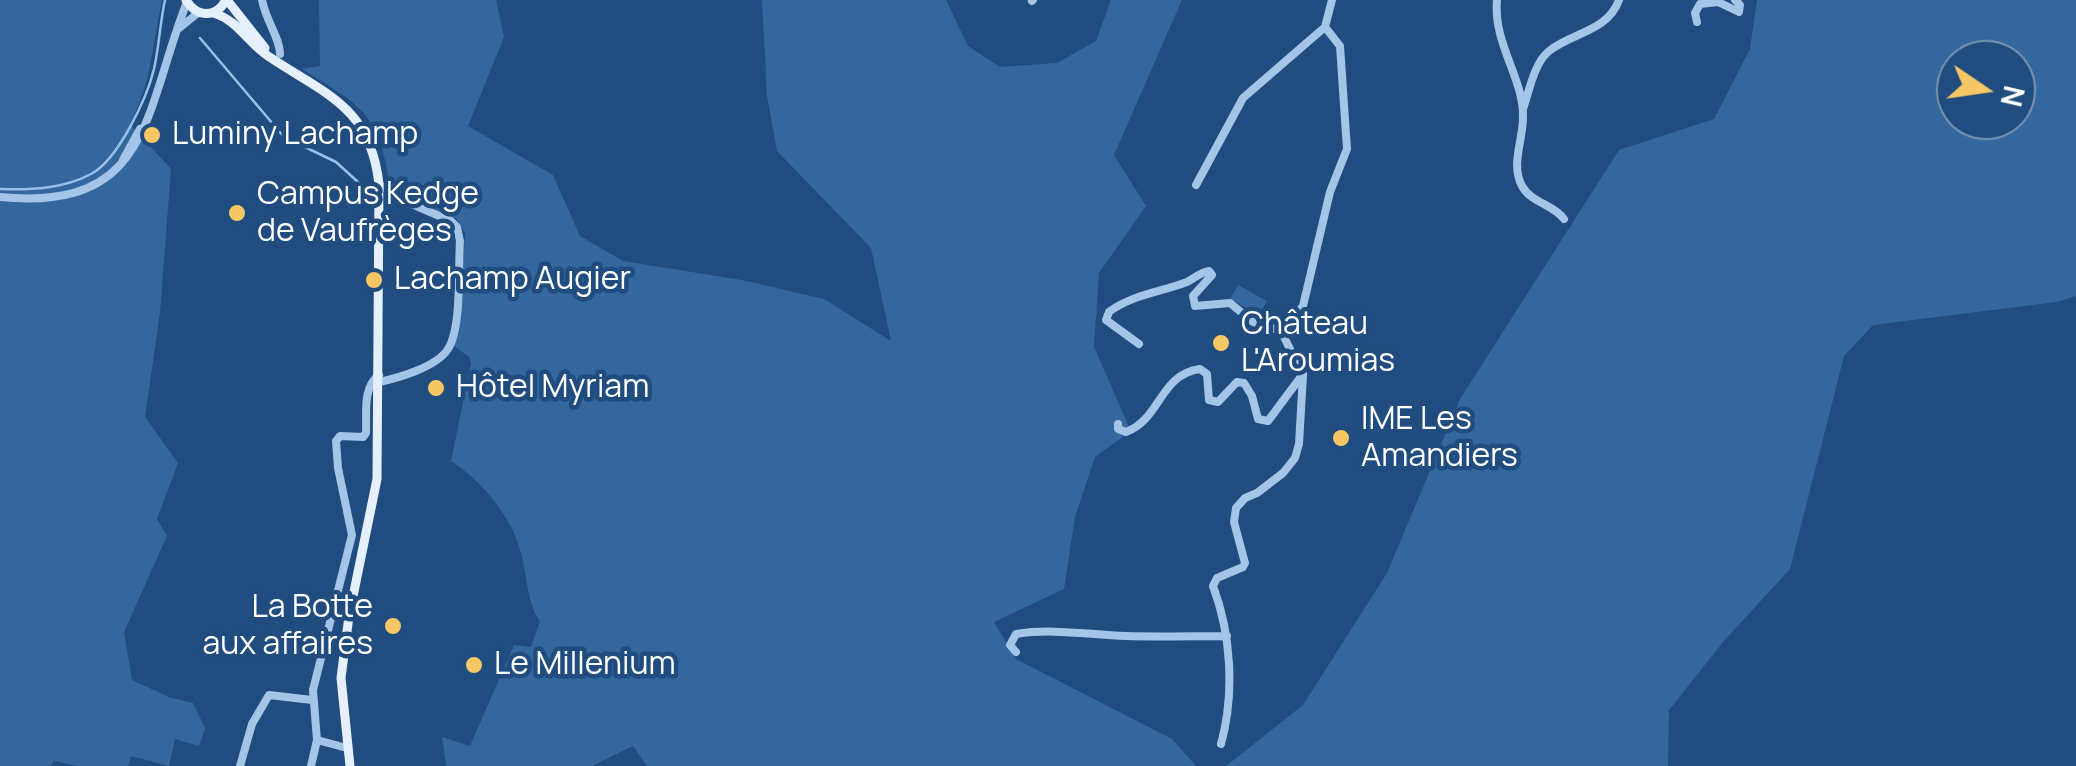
<!DOCTYPE html>
<meta charset="utf-8">
<style>
body{margin:0}
#map{position:relative;width:2076px;height:766px;overflow:hidden;background:#204c7f;font-family:Manrope,sans-serif}
canvas{display:block}
.north{position:absolute;left:1936px;top:40px;width:100px;height:100px;box-sizing:border-box;background:#204c7f;border:2px solid #7994b2;border-radius:50%;rotate:103deg;font-size:28px;font-weight:700;line-height:40px;text-align:center;color:#fff}
.north::after{content:'';display:block;margin:auto;width:35px;height:45px;background:#f5c765;clip-path:polygon(50% 0,100% 100%,50% 72%,0 100%)}
</style>
<div id="map">
<canvas width="2076" height="766"></canvas>
<div class="north">N</div>
</div>
<script>
const context = document.querySelector('canvas').getContext('2d');
context.lineJoin = 'round';
function paint(path, color) {
  context.fillStyle = color;
  context.fill(path, 'evenodd');
}
function trace(path, color, width, dash) {
  context.strokeStyle = color;
  context.lineWidth = width;
  context.lineCap = dash ? 'butt' : 'round';
  context.setLineDash(dash || []);
  context.stroke(path);
}
function label(font, color, halo, rows, align = 'center') {
  context.font = font + ' Manrope,sans-serif';
  context.lineWidth = 9;
  context.setLineDash([]);
  context.textBaseline = 'middle';
  context.strokeStyle = halo;
  context.fillStyle = color;
  for (const [text, x, y, turn = 0] of rows) {
    context.save();
    context.translate(x, y);
    context.rotate((+turn || 0) * Math.PI / 180);
    context.textAlign = isNaN(turn) ? turn : align;
    if (halo) context.strokeText(text, 0, 0);
    context.fillText(text, 0, 0);
    context.restore();
  }
}
paint(new Path2D(`
 M0,0h162c-9,44 -11,84 -32,124l41,45 -11,144 -15,104 33,46 -21,56 10,17 -43,96 8,48 37,17 24,6 12,25 -6,18 -24,-7 -6,27 -38,-10 -3,10h-50l-24,-5 -3,5h-51z
 M319,0h177l8,37 -36,89 85,49 27,61 43,25 119,19 82,19 67,42 -20,-93 -94,-97 -10,-55 -5,-96h184l22,46 32,21 57,-4 39,-22 15,-41h71l-68,155 32,51 -47,67 -5,74 37,84 -36,26 -20,60 -11,72 -70,33 22,37 156,80 24,27h-549l-14,-20 -41,20h-146l-4,-29 28,9 44,-101 17,2 9,-26c-13,-17 -13,-46 -19,-68 -9,-36 -39,-72 -70,-92l20,-98 -2,-6 -15,-11 6,-20 5,-93 -9,-15 -53,-23 -13,-10c-12,-74 -28,-78 -88,-116l18,-3z
 M1757,0h319v296l-19,6 -184,23 -29,31 -54,213 -66,72 -55,69 -1,56h-442l77,-61 84,-132 73,-174 159,-249 95,-31 36,-70zM1956,60h60v60h-60z
 M1238,285l29,16 -8,14 -29,-16z`), '#33679d');
trace(new Path2D(`
 M200,38l84,99 52,25 33,30
 M0,189c31,1 63,0 91,-15 27,-14 56,-76 63,-105 5,-22 6,-46 11,-69`), '#98c0e9', 2.5);
trace(new Path2D(`
 M262,0c4,21 18,38 18,54
 M1497,0c-4,43 26,78 26,115 1,23 -13,49 -1,71 9,17 31,18 42,33
 M1032,1l1,-1
 M1697,22l-2,-9 5,-9 18,-2 21,10 1,-7 -5,-5
 M178,29l20,-16
 M1523,109c6,-17 11,-46 26,-58 24,-19 58,-19 70,-51
 M123,160l17,-31
 M1196,185l47,-87 82,-71
 M0,197c152,15 144,-87 187,-195
 M1139,344l-33,-24 3,-8c22,-17 52,-20 78,-30 8,-4 12,-9 22,-11l3,4 -19,21 2,10 35,-3 23,19 28,9
 M379,382c19,-4 58,-15 69,-33 14,-21 10,-82 12,-108l-3,-14 -6,-6 -51,-22 -21,-15
 M1118,424v5l8,3c34,-12 34,-58 74,-63l7,5 2,26 9,2 19,-20 7,1 8,13 6,23 10,2 35,-47
 M1016,652l-6,-7 6,-11c38,-6 73,1 110,2 33,1 67,0 101,0
 M1221,744c14,-51 10,-110 -8,-158l4,-8 26,-11 2,-4 -11,-41 2,-14 9,-10 12,-5 26,-20 12,-15 4,-14 4,-69 -22,-44 3,-9 11,-6 8,-10 27,-114 17,-43 -7,-103 -15,-19 7,-27
 M347,748l-30,-8 -4,-50 39,-155 -14,-67 -2,-27 4,-5 23,1 3,-4c1,-20 -4,-45 13,-58
 M240,766l12,-42 17,-29 43,5
 M311,766l6,-26`), '#a4c5e8', 8);
trace(new Path2D(`
 M186,0c11,18 30,18 40,0
 M227,0l38,48
 M213,13c25,7 34,29 55,43 58,39 102,50 111,128l-2,295 -28,137 -8,62 9,88`), '#e6f0fd', 9);
for (const [x, y, r, color] of [
 [152,135,10,"#f5c765"],
 [237,213,10,"#f5c765"],
 [374,280,10,"#f5c765"],
 [1221,343,10,"#f5c765"],
 [436,388,10,"#f5c765"],
 [1341,438,10,"#f5c765"],
 [393,626,10,"#f5c765"],
 [474,665,10,"#f5c765"]
]) {
  const dot = new Path2D();
  dot.arc(x, y, r, 0, 2 * Math.PI);
  context.fillStyle = color;
  context.fill(dot);
  trace(dot, '#204c7f', 4);
}
label('32px', '#fff', '#204c7f', [
 ["Luminy Lachamp",172,135],
 ["Campus Kedge",257,195],
 ["de Vaufrèges",257,232],
 ["Lachamp Augier",394,280],
 ["Château",1241,325],
 ["L'Aroumias",1241,362],
 ["Hôtel Myriam",456,388],
 ["IME Les",1361,420],
 ["Amandiers",1361,457],
 ["La Botte",373,608,"right"],
 ["aux affaires",373,645,"right"],
 ["Le Millenium",494,665]
], 'left');
</script>
